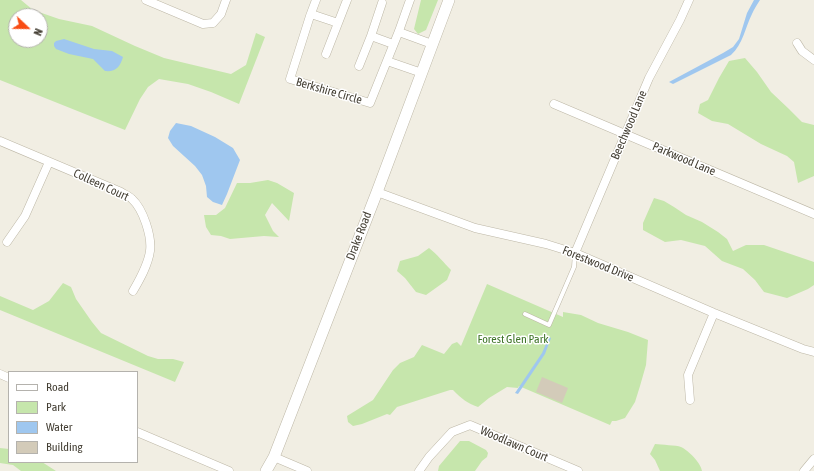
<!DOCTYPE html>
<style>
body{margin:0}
#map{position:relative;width:814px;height:471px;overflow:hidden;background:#f1eee3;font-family:"Asap Condensed",sans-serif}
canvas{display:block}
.legend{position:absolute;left:8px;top:371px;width:130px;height:92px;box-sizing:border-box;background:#fff;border:1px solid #b4b2ad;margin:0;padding:5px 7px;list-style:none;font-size:12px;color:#433e33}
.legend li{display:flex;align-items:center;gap:8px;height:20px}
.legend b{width:20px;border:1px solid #b4b2ad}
.north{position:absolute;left:8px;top:8px;width:40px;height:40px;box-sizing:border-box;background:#fff;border:1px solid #b4b2ad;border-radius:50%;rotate:112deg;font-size:11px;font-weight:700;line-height:16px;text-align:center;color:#433e33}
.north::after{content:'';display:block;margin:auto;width:14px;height:18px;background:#f84b13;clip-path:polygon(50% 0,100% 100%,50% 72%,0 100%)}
</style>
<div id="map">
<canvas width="814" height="471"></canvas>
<ul class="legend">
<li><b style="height:5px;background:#fff"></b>Road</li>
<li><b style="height:11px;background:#c6e6ac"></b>Park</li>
<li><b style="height:11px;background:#9fc7ef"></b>Water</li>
<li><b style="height:11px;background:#d3cbb9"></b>Building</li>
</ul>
<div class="north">N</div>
</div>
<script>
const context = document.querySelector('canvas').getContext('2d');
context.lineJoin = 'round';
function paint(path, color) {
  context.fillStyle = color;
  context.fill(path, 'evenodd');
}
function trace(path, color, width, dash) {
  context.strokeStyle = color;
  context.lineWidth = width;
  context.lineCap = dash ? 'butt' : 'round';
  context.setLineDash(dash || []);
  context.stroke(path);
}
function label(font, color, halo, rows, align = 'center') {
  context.font = font + ' "Asap Condensed",sans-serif';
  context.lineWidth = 3;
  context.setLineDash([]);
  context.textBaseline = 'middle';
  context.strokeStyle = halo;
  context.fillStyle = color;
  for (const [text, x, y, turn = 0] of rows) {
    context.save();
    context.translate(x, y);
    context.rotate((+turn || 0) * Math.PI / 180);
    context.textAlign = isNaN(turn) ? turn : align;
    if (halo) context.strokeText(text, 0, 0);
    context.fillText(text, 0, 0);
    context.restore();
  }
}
paint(new Path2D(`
 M0,0h21l12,10 26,9 33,7 43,20 29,12 67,16 15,-9 10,-32 9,4 -26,67 -28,-12 -23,-8 -29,-5 -11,8 -8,12 -15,31 -125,-50zM16,16h24v24h-24z
 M421,0h17l-12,30 -8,4 -4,-5z
 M745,58l12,14 14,20 18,17 13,13 12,3v51l-16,7 -4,-21 -7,-6 -26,-12 -33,-20 -16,-3 -14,-8 2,-9 8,-4 11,-22 10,-17z
 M268,180l9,3 17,10 -5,28 -17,-18 -7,12 8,16 6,6 -15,-1 -34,3 -9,-3 -10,-1 -5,-8 -2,-12h12l9,-7 12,-25h13z
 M654,198l10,3 10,6 12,8 16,7 16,10 9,7 6,12 13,-6h18l50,17v23l-6,4 -21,9 -23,-6 -9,-12 -12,-11 -21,-8 -17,-15 -24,-6 -16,2 -22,-12v-7z
 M429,248c8,6 15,15 22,22l-4,10 -21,15 -10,-3 -11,-14 -8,-7 3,-10 18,-5z
 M63,283l8,4 5,12 16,23 9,11 47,23 10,3h15l11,3 -9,20 -175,-72v-14l33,14 16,-9z
 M487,284l76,33v-5l18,3 17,8 30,9 20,8 -2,25 -6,21 -5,16 -10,16 -9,3h-4l-2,4 -91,-39 -1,2 -11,-1 -18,11 -11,9c-11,-4 -16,-8 -25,-17h-3l-53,17 -7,8 -3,-1 -25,10 -9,2 -5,-4 -1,-6 26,-16 20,-30 7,-7 14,-6 8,-12 22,9 8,-10 5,-2 4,4z
 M460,441h9l17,9 2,3 -1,4 -5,4 -7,10h-37l1,-5z
 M655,444c7,1 21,1 26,3 8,4 20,16 21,24h-42l-5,-11 -5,-6z
 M0,448l9,1v13h33l14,9h-35l-8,-6 -13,-2z`), '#c6e6ac');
paint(new Path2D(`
 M754,0h6c-3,5 -6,9 -8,14 -7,14 -9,30 -21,41l-58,29 -4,-2 54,-29 10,-6 6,-8 8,-26z
 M64,39l30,10 18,2 11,6c-3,10 -7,15 -18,14l-12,-12 -24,-5 -13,-5 -2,-3v-3l2,-2z
 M176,123l15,3 24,11 18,11 7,12 -13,34 -5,11 -9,-3 -6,-5 -1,-11 -4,-11 -7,-9 -22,-20 -5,-8 2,-7z
 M549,337l2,1 -6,16 -27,40 -3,-1 27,-40z`), '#9fc7ef');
paint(new Path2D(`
 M542,377l26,11 -6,15 -26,-11z`), '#d3cbb9');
const service = new Path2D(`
 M525,314l24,11 25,-58 1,-14`);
const minor = new Path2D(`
 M146,0l57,24 10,-1 8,-9 5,-14
 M316,0l-6,16 -20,63 80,24 29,-72 11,-31
 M311,14l27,9
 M399,32l33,12
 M371,36l11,-33
 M797,43l5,8 12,9
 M326,54l21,-54
 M387,61l35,12
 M359,66l12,-30 22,8
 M554,104l260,110
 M0,141l121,51c3,2 8,4 11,7 11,10 20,37 18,52 -2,14 -10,28 -17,40
 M377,192l98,36 71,16 29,9 139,60 89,36 11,3
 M7,242l18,-26 24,-54
 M575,253l74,-175 31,-58 9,-20
 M0,374l9,4
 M690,400l-2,-25 26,-62
 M137,432l92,39
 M274,457l33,14
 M419,471l10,-14 23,-25 18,-7 108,46
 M804,471l10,-12`);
const tertiary = new Path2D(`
 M266,471l8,-14 103,-265 72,-192`);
trace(service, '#bdb7a6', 5);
trace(minor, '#bdb7a6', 9);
trace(tertiary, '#bdb7a6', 12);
trace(service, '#fff', 4);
trace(minor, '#fff', 8);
trace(tertiary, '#fff', 11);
label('12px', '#433e33', '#fff', [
 ["Berkshire Circle",329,91,16],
 ["Beechwood Lane",629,125,-67],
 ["Parkwood Lane",684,159,23],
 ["Colleen Court",101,185,25],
 ["Drake Road",359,236,-69],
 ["Forestwood Drive",598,264,22],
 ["Woodlawn Court",514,444,23]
]);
label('12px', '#3e7428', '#fff', [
 ["Forest Glen Park",513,339]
]);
</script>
